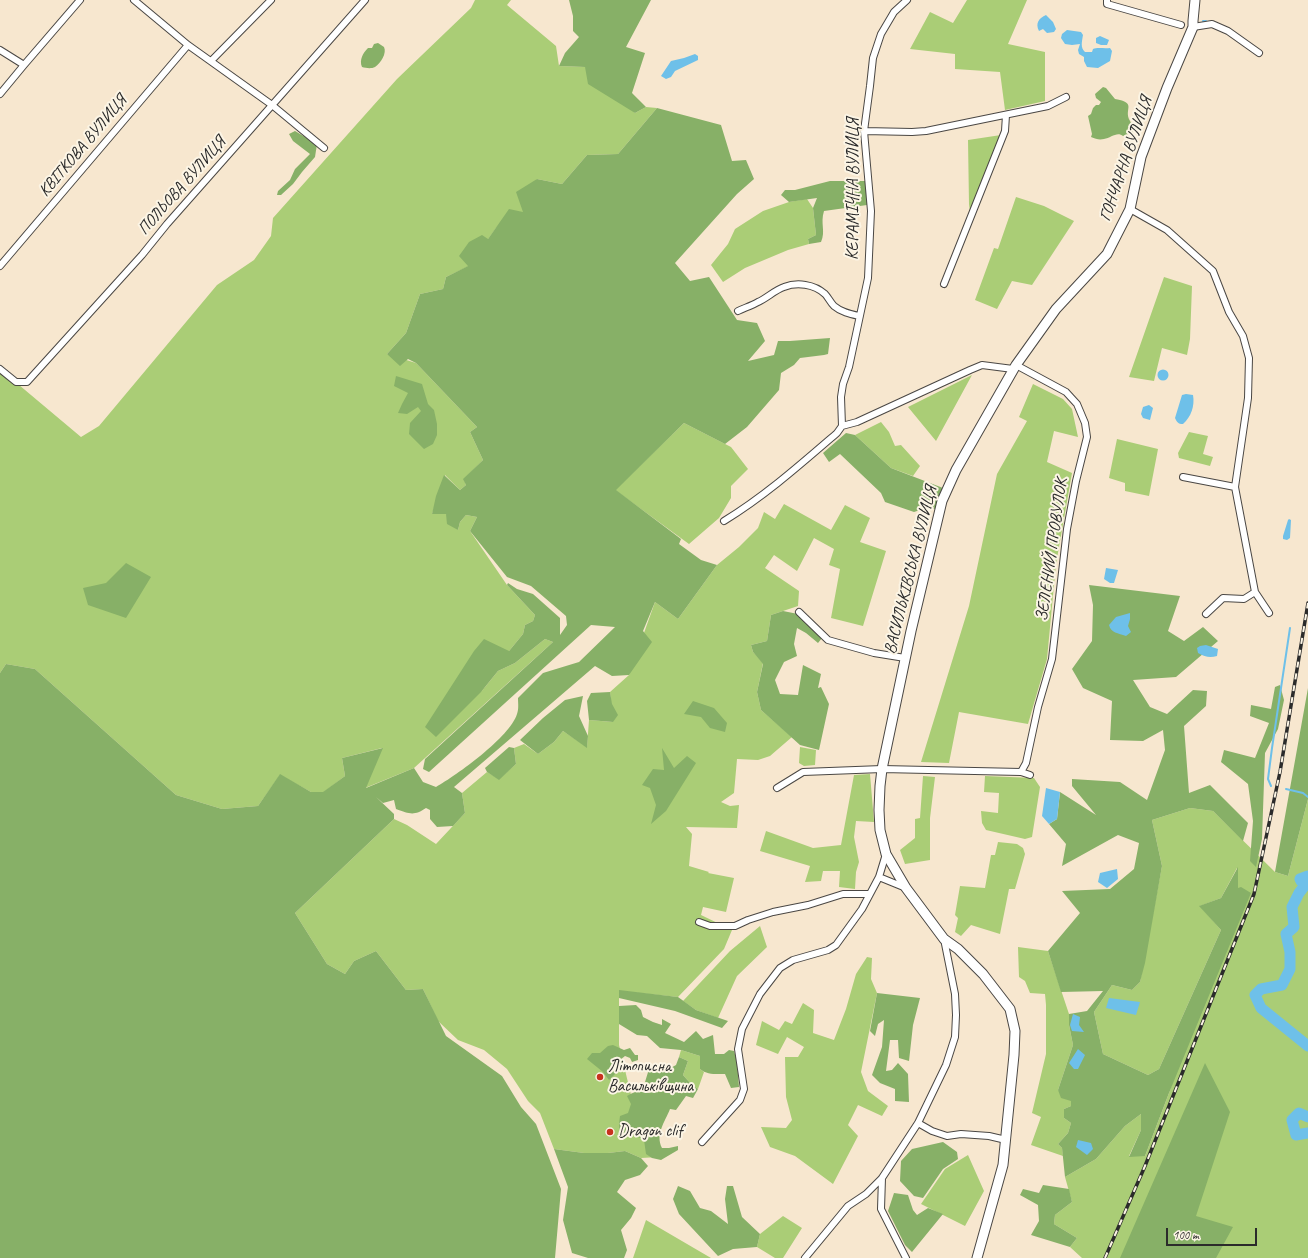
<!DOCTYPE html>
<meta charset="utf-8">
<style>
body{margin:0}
#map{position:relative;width:1308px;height:1258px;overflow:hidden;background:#f7e7cf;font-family:Caveat,sans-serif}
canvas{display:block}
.scale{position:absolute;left:1166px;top:1228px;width:91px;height:18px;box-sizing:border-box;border:2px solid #2b2b2b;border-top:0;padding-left:5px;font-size:12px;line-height:14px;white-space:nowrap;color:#2b2b2b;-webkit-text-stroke:3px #fcf5e5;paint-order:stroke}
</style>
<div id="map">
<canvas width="1308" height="1258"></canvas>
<div class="scale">100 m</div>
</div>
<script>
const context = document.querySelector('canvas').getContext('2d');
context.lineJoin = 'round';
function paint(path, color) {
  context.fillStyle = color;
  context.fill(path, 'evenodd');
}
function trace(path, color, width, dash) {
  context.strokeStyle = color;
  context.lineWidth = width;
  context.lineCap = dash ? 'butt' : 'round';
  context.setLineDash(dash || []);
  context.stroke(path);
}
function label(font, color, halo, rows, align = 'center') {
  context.font = font + ' Caveat,sans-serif';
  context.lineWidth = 4;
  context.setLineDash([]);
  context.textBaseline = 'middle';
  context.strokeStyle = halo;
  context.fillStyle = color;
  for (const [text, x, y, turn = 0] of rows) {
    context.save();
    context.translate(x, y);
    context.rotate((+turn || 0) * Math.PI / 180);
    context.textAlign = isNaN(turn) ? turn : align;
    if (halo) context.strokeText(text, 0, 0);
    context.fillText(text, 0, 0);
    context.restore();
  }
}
paint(new Path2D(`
 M475,0h36l-4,5 49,41 3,20 26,1 50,46 11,-6 11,1 -39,46 -31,1 -25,29 -25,-5 -13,33 -28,16 -27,38 -23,11 -3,12 -23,5 -14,39 -19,21 29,9 61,64 -7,5 13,28 -19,19 2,6 -6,5 -15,-15 -13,39h14l12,16 2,-8 6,-7 11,2 -7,14 37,54 28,30 -2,6 -8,4 -2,9 -14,17 -28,41 17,-21 17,-8 30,-24 8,3 -139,126 -49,20 17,-40 -40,10 3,18 -21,16h-13l-31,-17 -22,31 -36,3 -46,-14 -141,-126 -29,-5 -6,9v-304l81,68 18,-11 118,-141 37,-25 17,-24 2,-18 124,-139 74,-71z
 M967,0h60l-19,44 37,8v49l-40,9 -5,-38 -45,-3v-15l-45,-5 20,-37 23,11z
 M1001,135l-31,77 -1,-8 -1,-64z
 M1016,197l28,9 30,15 -42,64 -20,-4 -15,28 -22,-9 19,-52 4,1z
 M807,199l6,9 3,27 -8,4 1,5 -21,6 -43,18 -22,14 -12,-17 17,-21 7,-15 28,-18 26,-9z
 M1164,277l28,9 -2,53 -3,16 -25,-7 -8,33 -25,-4z
 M972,375l-36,66 -28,-34z
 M1033,384l30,15 9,10 6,28 -24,-6 -7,31 25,11 -16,91 -9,95 -19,65 -69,-12 -10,51 -28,-1 48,-156 28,-132 30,-53 -8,-4z
 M881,422l8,10 6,14 6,-1 19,21 -7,10 -22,-8 -36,-33z
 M684,423l47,24 17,22 -17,17v12l-12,20 -30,26 -74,-54z
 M1189,432l19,4 -5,18 10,3 -3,9 -31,-8 -1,-5z
 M1117,439l41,10 -9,47 -24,-5v-8l-16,-5z
 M784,504l47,26 14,-25 25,13 -10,24 26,9 -23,75 -32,-8 9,-49 -11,-4 5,-16 -20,-11 -17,33 -23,-16 -9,13 34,23 -1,15 -27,9 -4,26 -16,4 2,7 10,11 -6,29 4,18 31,27 -22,19 -12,4 -21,-1 -3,34 -13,9 9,4 9,-1 -2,23 -51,-1 6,7 -3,32 20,6 -1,1 26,5 -8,34 -23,-5 -2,8 31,15 -8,19 -46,48 -59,-6v54l12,50 28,62 -18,1 -16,-7 -17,2h-24l-30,-4 -14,-36 -12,-12 -21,-32 -23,-19 -26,-10 -20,-19 -15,-32 -17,1 -30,-39 -22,10 -9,13 -18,-10 -32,-51 99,-94 13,6 29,19 29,-31 -3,-20 25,-21 12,7 17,-15 -2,-16 10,-4 14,10 16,-12 9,-11 24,16 2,-27 24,2 -3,-30 19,-17 26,-73 23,17 39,-54 22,-18 19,-19 6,-16 11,7z
 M800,747l16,3 -1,15 -11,1 -5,-3z
 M870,774l4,48 -18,-1 -2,16 5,25 -3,10 -1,17 -16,-2 1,-16h-17l-2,10 -16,1 5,-16 -50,-15 6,-20 47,17 28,-3 13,-70z
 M923,776l12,1 -5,41v42l-25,4 -5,-14 15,-12v-19l5,-1z
 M985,776l49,2 6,9 -8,50 -7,2 -39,-9 -4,-7 -1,-12 17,2 1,-20 -15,-1z
 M1308,799v459h-226l-12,-11 7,-9 -23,-14 1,-9 17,-13 -7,-25 31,-18 29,-33 16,-12v16l-12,26h16l24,-63 69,-205 -1,-20 -16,30 -21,8 21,24 -62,139 -11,6 -45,-21 -9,-42 18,-27 20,5 8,-8 22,-116 -10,-46 38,-12 23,3 62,61 13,4z
 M998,842l19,2 6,4 2,6 -10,35h-6l-9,45 -29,-9 -10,11 -6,-4 3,-14 -3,-3 5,-29 25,2 6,-33h4z
 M760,926l7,21 -30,29 -19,42 -22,-8 -13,-9 47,-50z
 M1018,947l30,4 21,63v11l4,20 -15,45 13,10v6l-7,3v9l7,5 -3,10 -10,11 4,4 1,8 -32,-11 10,-28 -9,-4 14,-59v-49l-1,-11 -15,-1 -5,-12 -6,-4z
 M867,957l5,1 -1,21 6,14 -16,79 7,19 20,15 -6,10 -24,-11 -10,20 10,11 -25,48 -38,-28 -25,-9 -9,-20 25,1 6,-8 -6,-23 -1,-40h13l6,-10 -17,-10 -9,17 -22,-9 6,-24 17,9 6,-9 7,3 11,-21 11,7 -1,23 21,7 12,-31 10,-35z
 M681,1050l19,6v13l4,3 -6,17 -7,-5 -8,-9 5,-14 -9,-4z
 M968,1155l16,36 -19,35 -44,-22 24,-35z
 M783,1216l19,12 -19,30h-8l-18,-11 3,-13z
 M646,1220l65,38h-78z`), '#aacd76');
paint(new Path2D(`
 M569,0h82l-25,47 19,6 -13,40 14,14 -11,6 -47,-29 -3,-17 -26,-1 6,-13 14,-16 -6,-6v-15z
 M378,43l6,4c3,6 -3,16 -9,20 -4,2 -9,1 -13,0 -3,-7 1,-14 6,-19h4l2,-4z
 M1103,87l3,1 9,11c23,4 8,10 15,22 2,4 4,4 5,8l-2,3 -10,4c-6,-5 -12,2 -19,3 -5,1 -8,0 -13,-2l1,-3 -4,-18 3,-2 2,-6 3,-3h3l2,-3 -5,-4 -1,-4z
 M657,108l64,17 11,36 14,-1 8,19 -17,15 -62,69 15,18 19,-4 28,43 20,3 8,18 -17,20 26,-6 4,-14h12l40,-3 -2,16 -4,1 -24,3 -6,7 -13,8 -2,17 -32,37 -22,17 -41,-21 -68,67 65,49 -2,5 22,16 16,5 -39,54 -23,-17 -12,29 9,11 -23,33 -17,1 -17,-10 -141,121 8,6 3,20 -12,13 -16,1 -7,-8v-9l-4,-2c-12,8 -16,6 -30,1l-2,-9 -11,3 -7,-6 18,17v5l-99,94 32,51 18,10 9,-13 22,-10 30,39 17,-1 23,47 56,40 19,31 15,17 25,65 -6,69h-555v-585l6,-9 29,5 141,126 46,14 36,-3 22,-32 31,18h12l22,-16 -3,-18 41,-10 -17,40 48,-20 9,14 13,5c21,-12 74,-50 81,-73 2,-5 1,-11 1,-16l25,-25 36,-11 36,-35 -24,-2 -162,147 -6,-3 2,-10 128,-117 -8,-3 -30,24 -17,8 -17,21 -45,45 -11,-10 49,-76 10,-12 25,12 14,-17 2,-9 8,-4 2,-6 -28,-30 1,-2 9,6 16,5 27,24v17l7,-10 -1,-9 -35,-30 -24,-9 -37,-46 7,-14 -11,-2 -6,7 -2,8 -11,-6 -1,-10h-14l4,-18 8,-21 16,15 6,-5 -3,-6 20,-19 -13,-28 7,-5 -61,-64 -8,-4 -8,7 -13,-12 19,-21 14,-39 23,-5 3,-12 22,-11 -9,-10 10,-14 13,-7 6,4 21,-30 14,3 -7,-20 21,-13 25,5 25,-29 31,-1z
 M295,131l22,13 -2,13 -13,15 -9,12 -12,11h-4l1,-4 12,-11 5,-11 15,-15 -17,-13 -4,-7z
 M830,181h37v24l-43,6c-4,13 2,20 -3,31l-12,2 -1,-5 8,-4 -3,-27 4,-10 -28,4 -8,-7 4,-5h10z
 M396,376l26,8 6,20 6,6 3,14v11l-4,9 -9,5 -15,-15 1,-11 11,-12 -3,-4 -11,7 -9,-1 4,-9 6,-11 -14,-7z
 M846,433l9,2 36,33 52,20 -6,22 -8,-3 -15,5 -29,-10 -4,-9 -41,-39 -11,8 -6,-9z
 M126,563l25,14 -25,41 -38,-13 -5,-17 23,-5z
 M1089,585l91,11 -12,35 16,10 19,-14 15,14 -42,36 -43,3 17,27 17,7 26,-24 14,1 -1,15 -22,20 5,67 21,-8 38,38 -5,18 -30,-30 -23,-3 -38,12 10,46 -17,97 -5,19 -8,8 -20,-5 -18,27 9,42 45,21 11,-6 62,-139 -22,-24 22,-8 17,-31v21l3,-1 10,6 -82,200 -24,63 -16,1 12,-27v-16l-16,12 -29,33 -31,18 -3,-29 -4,-4 10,-11 3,-10 -7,-5v-9l7,-3v-5l-10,-3 -3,-8 15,-45 -4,-20v-11l18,-3 16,-20 -42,1 -13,-41 32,-38 -18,-22 48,-2 24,-20 5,-26 -21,-8 -56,31 4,-22 -17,-20 8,-5 3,-27 36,23 -24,-29v-7l48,3 27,18 18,-50 -2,-20 -20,11 -33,-1 2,-39 -29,-13 -11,-19 20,-28 1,-36z
 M783,611l15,3 24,24 -4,5 -12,-10 -9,-5 -3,16 3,12 -13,6 -9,18 5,14 18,1 5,-30 18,9 -3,14 3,-1 8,17 -10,46 -19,-5 -39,-35 -4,-18 6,-28 -10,-12 -2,-7 16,-4 4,-26z
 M1280,685l4,15 -6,29 -13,24 -3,86 -6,28 -6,-6 3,-40 -5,-37 -27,-22 3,-12 31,8 14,-35 -19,-7 1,-11 20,4 4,-22z
 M1308,688v111l-20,77 -13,-4z
 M610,692l2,12 6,11 -5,7 -24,-2 -2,-19 4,-8z
 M583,696l-4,20 9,20 -1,12 -24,-17 -9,11 -16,12 -18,-14 23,-22 22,-18z
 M693,701l21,7 13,15 -2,9 -15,-4 -9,-11 -17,-3z
 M509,747l5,1 2,16 -17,16 -12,-8 -2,-4z
 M662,748l12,20 13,-12 9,7 -30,48 -15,13 5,-19 -6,-17 -8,-3 11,-16 11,1z
 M619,990l59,7 18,13 32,11 -6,7 -47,-17 -56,-13z
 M877,993l43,5 -7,27 -4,36 -10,-3 -1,-18h-8l-4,31 6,-1 6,-7 10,11 1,28 -14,-1v-12l-15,-6 -8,-8 10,-28 2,-27 -6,4 -3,12 -5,-5z
 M636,1005l5,5 2,7 10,5 9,3v-6l9,5 -6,9 19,9 12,-11 7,8 10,-4 2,19h9l5,-4 5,1 3,10 2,26 -8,1 -6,-14c-9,0 -18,1 -25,-5v-13l-19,-6 -21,-2 -13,-12 -10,-1 -18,-11v-18z
 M613,1045l11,5 6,-2 5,7h3v5l-6,2 -2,-4 -5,-2 -5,4 2,7 -13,13 -6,-8 -16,-13 5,-6h8l8,-7z
 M679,1057l9,4 -5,14 8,9 7,5 -5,9 -7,-2 -10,14 -6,-1c-5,13 -15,25 -8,39h7l9,-2v4l-17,10 -9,-2 -6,-4 -2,-14 -12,-6 -8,3 -4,-1 -1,-12 1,-8 8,-3 3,-9 -4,-8c8,-5 13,-6 22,-3l3,-2 1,-6 -8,-3 4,-13 9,-3 9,4 9,-5z
 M1205,1063l25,49 -34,104 37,11 -17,31h-96z
 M943,1142l14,10 1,7 -15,10 -20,29 -9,-2 -14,-15 1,-20 11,-12z
 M554,1149l30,4h24l17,-2 16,7 7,8 -8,9 -15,5 -8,12 19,16 -5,10 -10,12 6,20 -3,8h-36l-16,-5 -9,-33 5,-33z
 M1043,1185l26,4 3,13 -17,13 -1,9 23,14 -7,9 -39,-12 8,-14 -1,-16 -18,-10 3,-6 16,4z
 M678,1186l12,5 10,17 11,3 17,13 -3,-25 2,-13h6l9,31 18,17 -3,13 -24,2 -15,7 -39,-42 -6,-15z
 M894,1193l14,2 5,15 4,5 11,-7 15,6 -31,38 -7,-7 -17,-34z`), '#87b067');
paint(new Path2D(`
 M1046,15l7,7 3,7 -2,3 -7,1 -4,-4 -4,2c-4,-8 0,-13 7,-16z
 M1067,30l14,2 2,3c-1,6 -3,13 2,17h7l1,-3c5,-2 11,0 17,-1l2,3 -2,10 -12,7 -11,-1 -3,-6v-4l-5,-3 -1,-4 2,-6 -8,1 -7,-1 -4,-6 1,-4z
 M1100,36l9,4 -2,5h-6l-5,-2v-5z
 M695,54l3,2v4l-23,11 -4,6 -5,2 -5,-3 10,-15 13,-3z
 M1157.5 375a5.5 5.5 0 1 1 11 0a5.5 5.5 0 1 1-11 0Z
 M1186,394l7,1c2,11 -2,22 -10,29 -5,0 -6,-2 -8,-6l7,-23z
 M1149,405l4,3 -3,12 -7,-2 -2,-4 2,-7z
 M1289,519l2,1 -1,18 -3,2 -4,-1v-3l5,-16z
 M1106,568l12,2 -4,13h-4l-6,-4z
 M1130,613v6l-2,7 3,6 -5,4c-8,-3 -15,-3 -17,-11l7,-8z
 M1206,645l12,4 -1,7c-7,2 -12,1 -19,-3l-1,-5 3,-2z
 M1046,788l14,4 -3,27 -8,5 -7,-8z
 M1117,869l1,10 -11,9 -9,-6 2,-9z
 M1109,998l31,4 -4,13 -30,-7z
 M1073,1014l7,3 -1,8 5,7 -12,-1 -2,-6z
 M1078,1049l7,6 -7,14h-4l-5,-6z
 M1078,1140l13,3 2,6 -6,6 -11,-8z`), '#6ec0e9');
trace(new Path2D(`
 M1203,21h3
 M1271,786l-3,-7 4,-31 18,-120
 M1286,789l17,4 5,4`), '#6ec0e9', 2);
trace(new Path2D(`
 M1308,876l-8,3 1,2 5,3 -7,9 -7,14 2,20 -8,7 4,18v17l-8,16 -21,4 -6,6 6,13 47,38
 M1308,1117l-9,-4 -7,7 4,15 12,-2`), '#6ec0e9', 11);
const street = new Path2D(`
 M134,0l54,45 84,60 52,43
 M1107,0v4l74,21
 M1193,27l19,-3 16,7 31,22
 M0,50l24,15
 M211,61l60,-61
 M0,94l24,-29 56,-65
 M864,131l48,1 14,-1 122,-25 18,-9
 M1130,209l37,21 46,41 16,41 14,24 6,22 -1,40 -13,89 -52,-10
 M0,266l188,-221
 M944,284l61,-153 1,-16
 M738,311c6,-3 13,-5 20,-9 9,-4 17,-12 26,-15 13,-5 30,-3 41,7 3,3 5,8 9,12 7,6 16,8 25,10
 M1016,365l50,27 11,12 8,19 2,14 -11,44 -9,48 -15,130 -14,48 -12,56 -5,9
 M0,369l16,13h11l115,-127 25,-31 198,-224
 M842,426l-1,-29 2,-13 6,-17 19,-89 3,-67 -7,-80 6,-45 3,-28 8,-24 13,-22 13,-12
 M724,521c41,-25 77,-57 113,-88l5,-7 15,-4 113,-52 12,-5 31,4
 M1255,592l14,21
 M799,612l29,28 46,13 31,5
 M1206,614l17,-16 21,1 11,-7 -20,-105
 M777,788l26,-16 79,-3 139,3 9,3
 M879,877l27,11
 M699,922l11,4h25l13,-6 25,-8 35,-7 35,-11h26
 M918,1123l14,8 15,5 14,-2 28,2 17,4
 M702,1142l38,-42 4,-11 -6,-40 4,-20 18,-35 20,-26 13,-8 35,-10 8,-5 26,-36 17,-32 7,-23
 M882,1178l-1,31 25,49
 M805,1258l43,-52 18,-12 16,-16 36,-55 28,-58 9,-28 1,-22 -1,-21 -11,-55`);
const secondary = new Path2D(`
 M977,1258l26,-93 11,-110 1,-24 -5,-22 -27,-35 -25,-25 -14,-10 -38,-51 -20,-34 -6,-24 -1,-20 1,-24 2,-17 29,-138 31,-130 14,-31 60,-105 40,-56 51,-55 23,-45 11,-52 26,-69 26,-61v-6l2,-21`);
trace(street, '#4a4744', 8);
trace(secondary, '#4a4744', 11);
trace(street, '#fff', 6);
trace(secondary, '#fff', 9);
const rail = new Path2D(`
 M1105,1258l40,-92 109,-272 26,-122 28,-169`);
trace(rail, '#2b2b2b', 3.5);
trace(rail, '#fcf5e5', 2, [6]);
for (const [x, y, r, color] of [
 [600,1077,4,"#c8321e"],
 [610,1132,4,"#c8321e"]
]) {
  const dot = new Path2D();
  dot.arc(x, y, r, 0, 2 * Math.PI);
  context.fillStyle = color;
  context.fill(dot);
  trace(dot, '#fcf5e5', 1.5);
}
label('17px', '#2b2b2b', '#fcf5e5', [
 ["КВІТКОВА ВУЛИЦЯ",83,146,-50],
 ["ГОНЧАРНА ВУЛИЦЯ",1126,159,-71],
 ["ПОЛЬОВА ВУЛИЦЯ",182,186,-49],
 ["КЕРАМІЧНА ВУЛИЦЯ",854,189,-90],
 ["ЗЕЛЕНИЙ ПРОВУЛОК",1052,550,-82],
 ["ВАСИЛЬКІВСЬКА ВУЛИЦЯ",911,570,-76]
]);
label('17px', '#2b2b2b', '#fcf5e5', [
 ["Літописна",608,1067],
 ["Васильківщина",608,1087],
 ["Dragon clif",618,1132]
], 'left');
</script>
